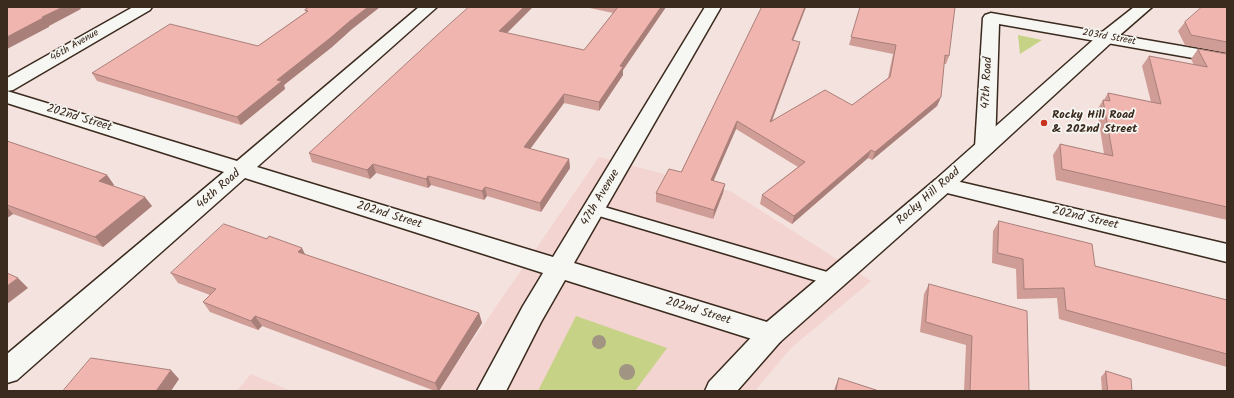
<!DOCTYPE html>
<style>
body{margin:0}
#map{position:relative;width:1234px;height:398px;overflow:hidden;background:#f4e2de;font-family:Kalam,sans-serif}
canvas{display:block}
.frame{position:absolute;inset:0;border:8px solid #3b2a1e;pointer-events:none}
</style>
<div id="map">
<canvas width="1234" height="398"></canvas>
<div class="frame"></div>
</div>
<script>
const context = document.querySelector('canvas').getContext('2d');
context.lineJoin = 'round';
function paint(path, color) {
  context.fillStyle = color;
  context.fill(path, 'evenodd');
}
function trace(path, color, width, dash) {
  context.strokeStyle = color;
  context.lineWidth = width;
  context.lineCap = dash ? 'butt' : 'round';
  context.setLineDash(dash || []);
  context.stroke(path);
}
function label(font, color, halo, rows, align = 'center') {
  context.font = font + ' Kalam,sans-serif';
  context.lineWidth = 3.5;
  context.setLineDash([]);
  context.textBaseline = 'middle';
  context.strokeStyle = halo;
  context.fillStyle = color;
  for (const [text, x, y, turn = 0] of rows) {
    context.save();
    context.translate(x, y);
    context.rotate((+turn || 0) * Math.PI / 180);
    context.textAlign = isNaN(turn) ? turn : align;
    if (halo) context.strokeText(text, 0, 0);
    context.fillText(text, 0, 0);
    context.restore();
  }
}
paint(new Path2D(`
 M599,157l133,35 139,89 -80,67 -36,43h-317z
 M251,374l40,17h-54z`), '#f3d4d0');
paint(new Path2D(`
 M1018,35l24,5 -22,14z
 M576,316l91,32 -32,43h-97z`), '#c6d285');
const lane = new Path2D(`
 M594,204l240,70 6,2 2,4 -2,4 -6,2 -245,-73 -2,-4 2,-4z`);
const street = new Path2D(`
 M133,7h19l-2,3 -137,80 -6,1 230,70 182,-154h18l-180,160 296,90 152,-250h16l-147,256 206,63 4,8 -4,8 -9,3 -206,-65 -24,42 -35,69h-29l46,-85 20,-33 -298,-95 -228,202 -10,3v-29l217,-182 -217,-69v-25z
 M991,13l236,41v10l-228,-40 -4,123 -3,5 -7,2 -7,-2 -3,-5 8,-129 2,-3z
 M943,178l284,66v18l-292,-72 -3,-5 3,-5z`);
const secondary = new Path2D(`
 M1134,7h18l-39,34 -162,149 -171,152 -43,49h-32l4,-9 53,-56 173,-146 166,-147z`);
trace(lane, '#3b2a1e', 3);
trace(street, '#3b2a1e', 3);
trace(secondary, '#3b2a1e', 3);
paint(lane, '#f6f6f2');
paint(street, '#f6f6f2');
paint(secondary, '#f6f6f2');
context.fillStyle = '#a29483';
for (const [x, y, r] of [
 [599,342,7],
 [627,372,8]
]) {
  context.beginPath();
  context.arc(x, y, r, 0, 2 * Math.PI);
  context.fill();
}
paint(new Path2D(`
 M309,7h71l-28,22 -20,18 -48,38 1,4 -44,36 -144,-44 -5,-8 166,-27 48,-34 -1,-2z
 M585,7h81l-43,63v5l-24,36 -35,-8 -34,46 39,10 1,9 -29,44 -54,-16 -3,4 -53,-15 -3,3 -52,-15 -6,6 -58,-17 -3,-9 198,-120 77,17 29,-37z
 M762,7h44l-13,34 7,1 -2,8 -26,71 80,-16 36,-27 5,-24 -44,-9 11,-38 89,49 -3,8h-2l-3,33 -4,9 -65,54 -4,-2 -76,66 -32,-20 2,-9 36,-28 -62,-38 -23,52 12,3 -2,9 -10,26 -57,-17v-9l25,-21z
 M1227,7v46l-42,-8 -7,-14 7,-9z
 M1198,49l29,5v166l-171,-40 -3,-25 7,-11 44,10 -7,-44 6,-10h1l4,-7 43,9 -9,-36 7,-10 45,9 -3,-6z
 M7,141l100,34 7,10 -1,1 39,20 -49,41 -90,-33 -6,4z
 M999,221l96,45 132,34v67l-168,-48 -2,-21 -40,1 -1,-30 -24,-6 1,-32z
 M306,255l173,58 3,10 -43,68h-4l-173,-65 -4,4 -48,-18 -7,-10 7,-7 -32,-12 -7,-10z
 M929,284l100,107h-65l2,-46 -46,-13 4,-38z
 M1106,371l26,20h-30l-1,-14z
 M839,378l40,13h-45l1,-4z`), '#cf9c96');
paint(new Path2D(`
 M63,7h17l1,2 -32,17v1l-42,22v-12l35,-20z
 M368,7h12l-28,22 -20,18 -48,38 1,4 -44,36 -4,-8 40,-37 73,-59z
 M524,7h9l-33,33 -1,-9z
 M661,7h5l-43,63v5l-24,36v-9l21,-36z
 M805,7h1l-16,41 2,-8z
 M800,42l-2,8 -30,81 2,-9z
 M564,94v9l-39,53 -1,-9z
 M941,97l-4,9 -65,54 3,-8z
 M737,121l-1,8 -26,60 1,-9z
 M871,150l-3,8 -76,66 2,-8z
 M569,159l1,9 -29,44 -1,-9z
 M373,164l3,9 -6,6 -3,-9z
 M107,175l7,10 -8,6 -7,-10z
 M428,176l3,9 -3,3 -2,-9z
 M725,184l-2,9 -10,26 1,-9z
 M485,187l2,9 -3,4 -2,-9z
 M145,197l7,9 -49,41 -8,-10z
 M7,207l6,7 -6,4z
 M302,248l5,10 -9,-6z
 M18,278l10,10 -21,16v-18z
 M479,313l3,10 -43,68h-1l-3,-8z
 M255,316l7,10 -4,4 -7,-9z
 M171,370l8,9 -8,12h-15z`), '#a97f7a');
const building = new Path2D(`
 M7,7h56l-21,10 1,1 -36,19z
 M309,7h59l-18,14 -21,18 -52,41 5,1 -45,36 -145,-44 78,-49 88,22 50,-35 -3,-1z
 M469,7h55l-25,24 85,19 34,-43h43l-41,59 3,1 -24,35 -35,-8 -40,53 45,12 -29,44 -55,-16 -3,4 -54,-15 -2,3 -53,-15 -6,6 -58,-17 125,-115z
 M762,7h43l-13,33 8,2 -30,80 55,-32 27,15 38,-28 6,-32 -45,-8 9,-30h95l-6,49 -4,-1 -4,42 -66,55 -4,-2 -77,66 -32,-21 43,-33 -68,-41 -26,59 14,4 -11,26 -58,-17 13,-24 12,3z
 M1202,7h25v35l-36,-7 -6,-13z
 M1198,49l29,5v153l-165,-38 -2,-25 53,12 -10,-56 7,1 -2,-8 53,11 -12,-48 58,11z
 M7,141l100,34 -8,6 46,16 -50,40 -88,-32z
 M999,221l93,23 3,22 132,34v54l-161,-44 -2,-22 -40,1 -1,-30 -25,-6z
 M224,224l43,15 2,-3 33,12 -4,4 181,61 -44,70 -180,-67 -4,5 -48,-19 13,-13 -45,-16z
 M7,273l11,5 -11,8z
 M929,284l98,27 2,80h-59l2,-55 -46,-14z
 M91,358l80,12 -15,21h-93z
 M1106,371l25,8 1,12h-24z
 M839,378l40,13h-43z`);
paint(building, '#f1b5af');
trace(building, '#a97f7a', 1);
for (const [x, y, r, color] of [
 [1044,123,4,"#c8321e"]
]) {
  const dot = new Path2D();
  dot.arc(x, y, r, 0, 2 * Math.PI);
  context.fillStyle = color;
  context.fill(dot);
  trace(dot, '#f6f6f2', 1.5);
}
label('10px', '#3b2a1e', '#f6f6f2', [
 ["203rd Street",1109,38,10],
 ["46th Avenue",75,46,-30]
]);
label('12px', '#3b2a1e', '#f6f6f2', [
 ["47th Road",988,83,-87],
 ["202nd Street",79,119,17],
 ["46th Road",219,190,-41],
 ["Rocky Hill Road",929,197,-41],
 ["47th Avenue",601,198,-59],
 ["202nd Street",389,216,17],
 ["202nd Street",1085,219,13],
 ["202nd Street",698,312,17]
]);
label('bold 12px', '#3b2a1e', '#f6f6f2', [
 ["Rocky Hill Road",1052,116],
 ["& 202nd Street",1052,130]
], 'left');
</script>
